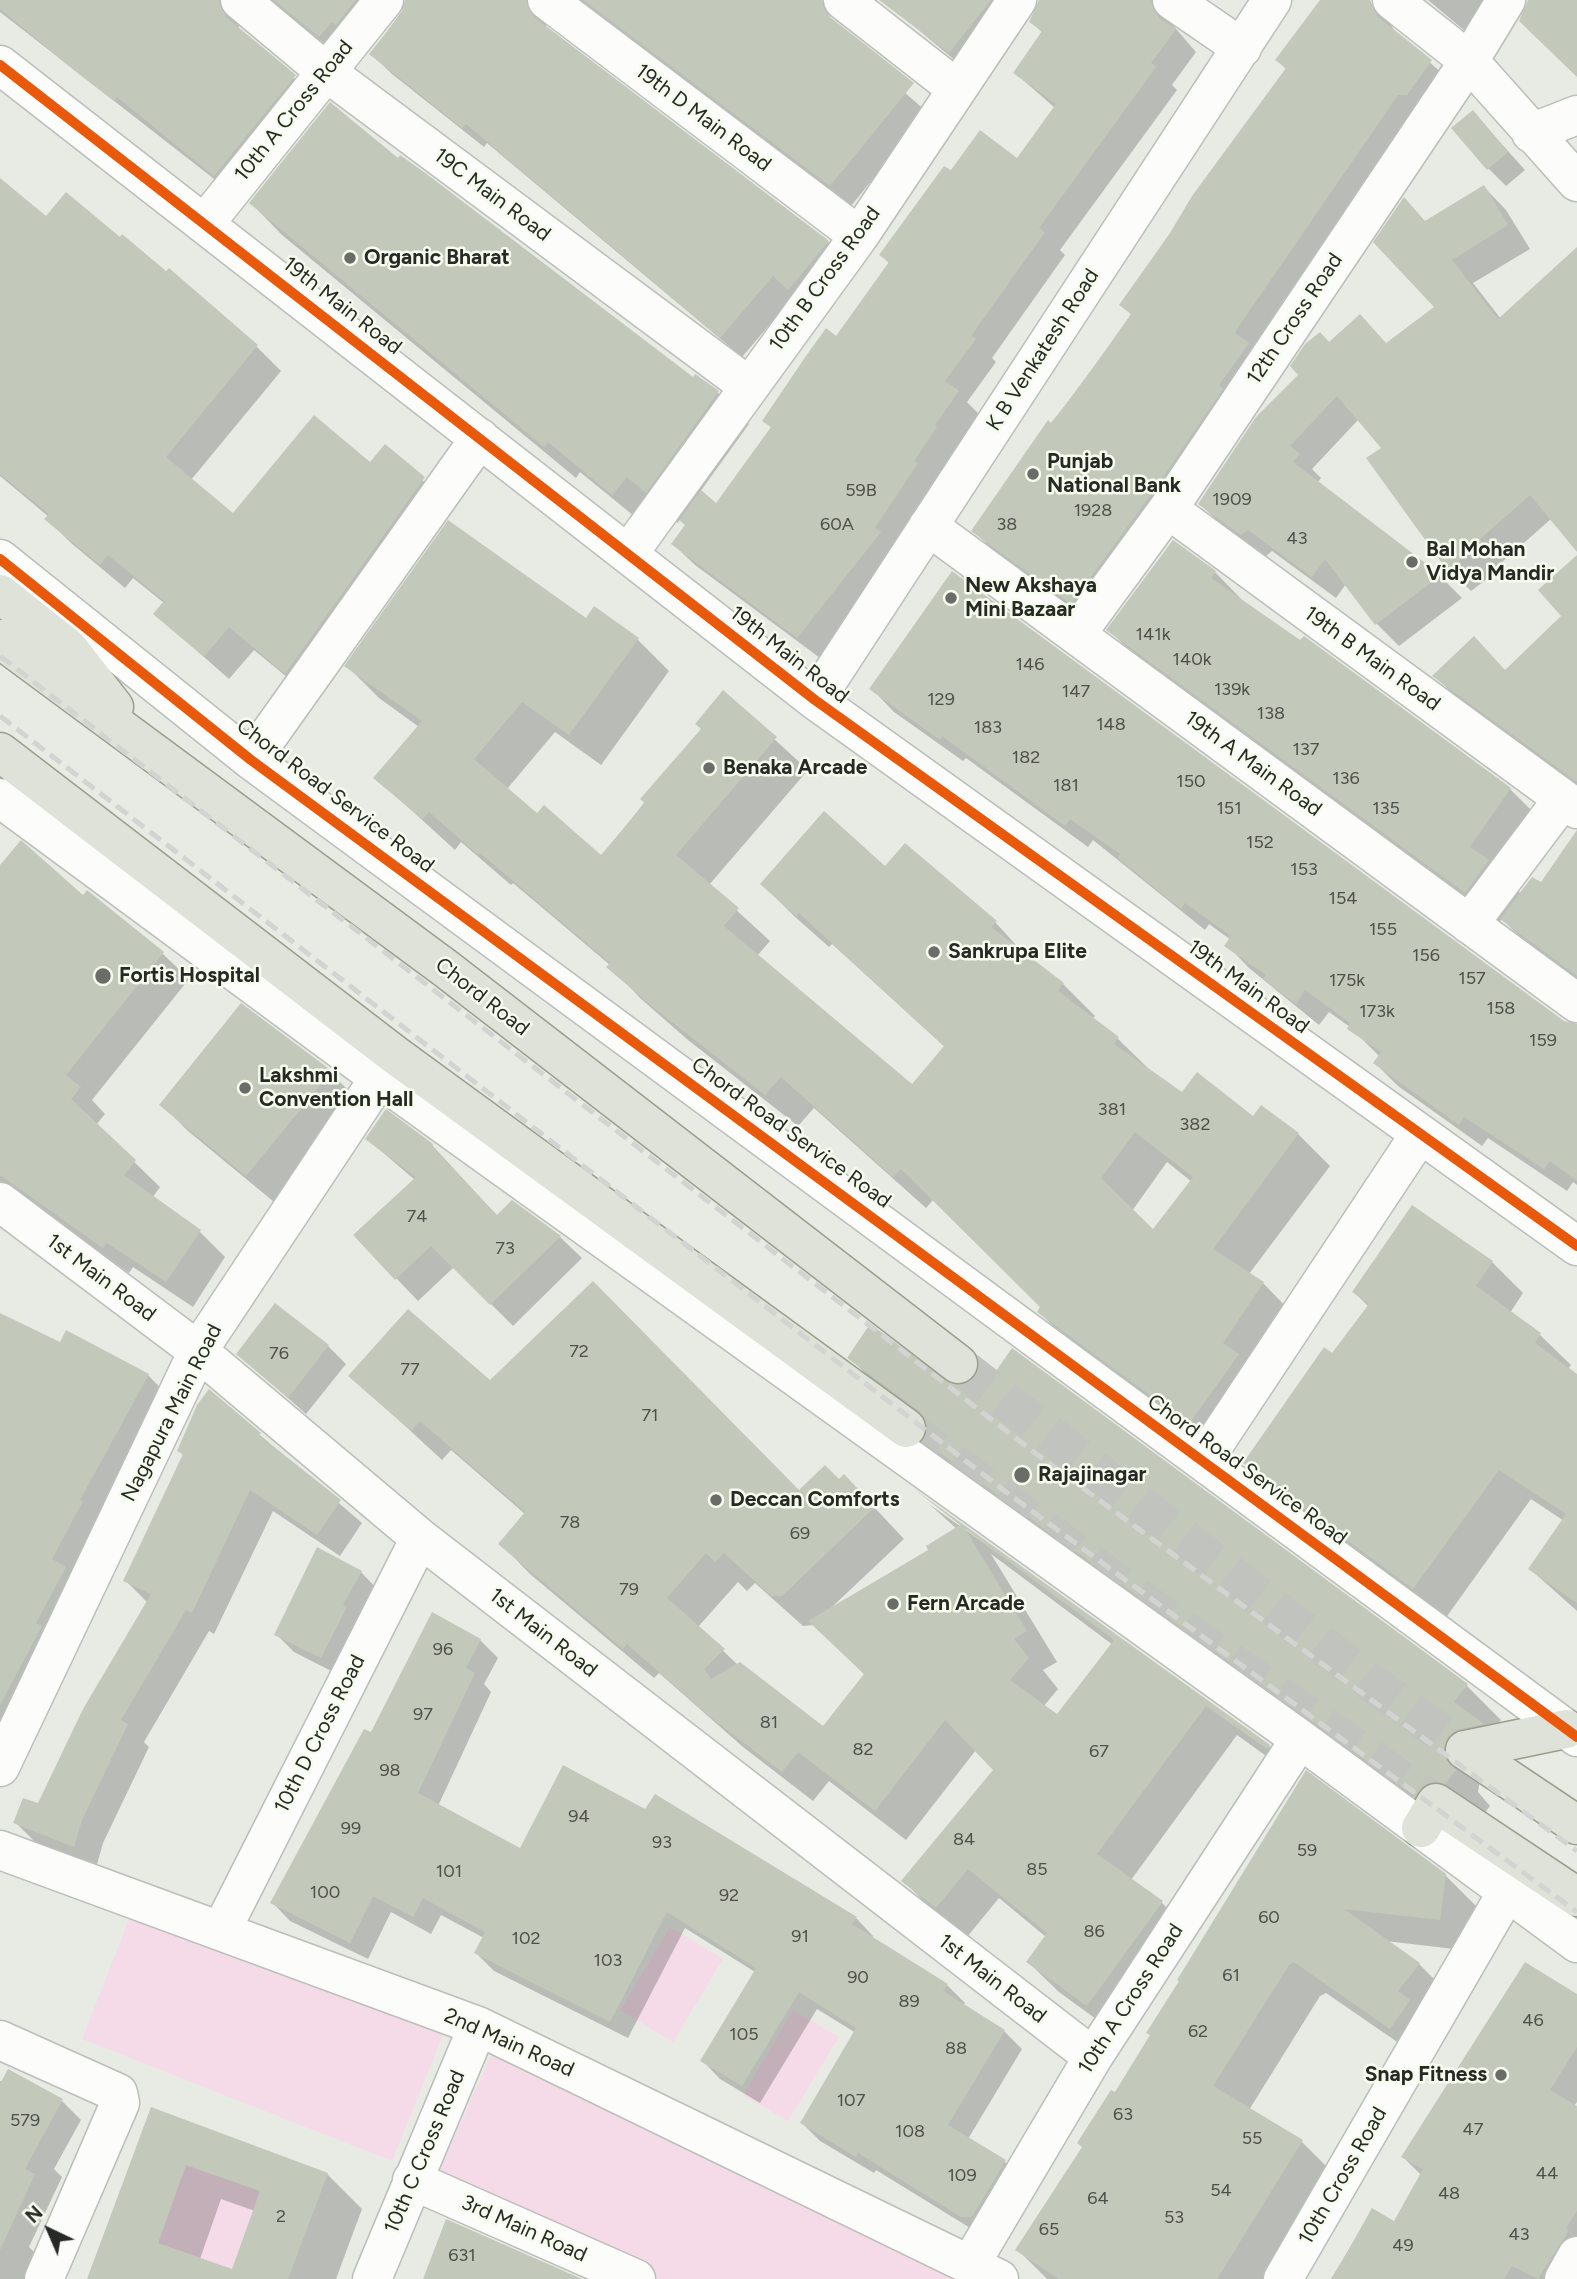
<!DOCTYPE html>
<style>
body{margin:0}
#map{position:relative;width:1577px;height:2279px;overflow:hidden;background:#e8ebe4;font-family:Figtree,sans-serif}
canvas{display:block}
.north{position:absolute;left:14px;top:2195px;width:70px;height:70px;-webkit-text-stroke:5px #f5fcee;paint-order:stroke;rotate:316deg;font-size:19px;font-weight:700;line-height:28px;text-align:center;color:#262924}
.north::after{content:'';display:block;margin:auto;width:24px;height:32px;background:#262924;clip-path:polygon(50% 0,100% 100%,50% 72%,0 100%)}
</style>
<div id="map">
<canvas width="1577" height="2279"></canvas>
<div class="north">N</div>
</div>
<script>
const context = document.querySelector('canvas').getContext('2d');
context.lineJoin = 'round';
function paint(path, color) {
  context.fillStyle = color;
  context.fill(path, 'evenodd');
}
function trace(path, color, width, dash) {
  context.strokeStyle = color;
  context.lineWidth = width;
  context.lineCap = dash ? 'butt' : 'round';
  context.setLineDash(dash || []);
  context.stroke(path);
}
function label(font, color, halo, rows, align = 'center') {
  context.font = font + ' Figtree,sans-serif';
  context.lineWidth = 5;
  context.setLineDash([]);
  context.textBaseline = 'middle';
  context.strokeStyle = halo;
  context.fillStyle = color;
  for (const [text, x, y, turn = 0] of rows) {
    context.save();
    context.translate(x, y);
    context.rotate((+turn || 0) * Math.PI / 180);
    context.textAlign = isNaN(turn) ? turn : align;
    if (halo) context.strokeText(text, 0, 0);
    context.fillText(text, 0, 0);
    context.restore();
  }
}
paint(new Path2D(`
 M132,1912l311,123 -51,126 -310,-122z
 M670,1927l53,32 -50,83 -53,-32z
 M793,2010l46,27 -51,84 -45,-26z
 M495,2047l468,232h-318l-211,-97z
 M186,2165l74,26 -28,78 -74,-26z`), '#f4dbe7');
paint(new Path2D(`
 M0,0h254l-16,18 1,11 76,68 -79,99 -236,-184z
 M269,0h129l-57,57z
 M407,0h154l-16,20 2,10 281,212 20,20 -54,34 -52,61 -255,-214 -3,4 -92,-73 -21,-20 36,-50z
 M575,0h224l128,112 -76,94z
 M883,0h128l-41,73z
 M1048,0h103l45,52 -24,33 5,5 -117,160 5,5 -73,103 4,4 -29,40 12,12 -159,244 -125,-93 -22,-21 14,-19 -7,-6 -2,4 -19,-16 -14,18 -65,-53 -4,6 -294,-243 -31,-32 147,-42 295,218 3,-3 22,17 31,31 -49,68 16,13 56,-77 -8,-8 73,-82 53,-74 -9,-9 70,-82 67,-13 37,-52 -40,-35 28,-40 -12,-11z
 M1322,0h45l23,23 5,9 56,49 -360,541 -98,-72 -20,-20 159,-215 -11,-10 166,-235 -10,-10z
 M1428,0h84l-35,41z
 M1473,112l52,58 -19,16 -18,-18z
 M0,179l46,39 211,129 24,24 -90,109 42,35 138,-51 14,-17 63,56 -138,193 -56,-46 -25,29 -74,-65 9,-11 -31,-25 -8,10 -54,-45 -24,-24 2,-2 -49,-41z
 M1484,187l22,23 24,39 -57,34 28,36 76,-70v301l-26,-31 -50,44 3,3 -33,25 -22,-22 -65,-121 -25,-29 -47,50 9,9 -4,5 123,93 22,22 -63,48 -22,-22 -31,-40 -10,14 -64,-47 -7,6 -42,-31 -23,-22 130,-160h57l49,-37 -10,-85z
 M1577,557v229l-120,-88 -22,-22 71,-4 57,-56z
 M1215,572l32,33 54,38 3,-5 206,151 32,32 -39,56 18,17 20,-10 36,-52v149l-52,-39 -23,-23 -4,5 -357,-262 -32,-32z
 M587,620l50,19 32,32 -68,94 -46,-33 -48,57 30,26 64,42 102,-128 21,-36 84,77 -99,115 61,56 -13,15 155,131 34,-39 -114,-104 -3,3 -35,-31 -32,-32 123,-15 20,-23 91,77 30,33 37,28 32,32 -3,3 26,20 32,31 32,24 71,24 8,-11 37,27 32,32 -81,108 14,9 31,32 -72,140 -151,-111 -32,-32 4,-5 -109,-108 -8,9 -112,-100 -16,18 -110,-86 -48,-42 -30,-33 -97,-82 -2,2 -50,-43 -6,8 -79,-72 43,-51 -40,-29 -32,-32zM1167,1162l25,20 -39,50 -21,-21z
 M872,689l705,349v147l-4,-3 -6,9 -79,-53 -6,8 -84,-60 -23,-23 5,-6 -30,-30 -21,-15 -10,13 -70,-57 -22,-23 4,-5 -22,-16 -4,6 -112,-90 -5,7 -122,-89 -3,3 -69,-49z
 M0,867l84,30 3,-4 76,61 26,25 -97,121 13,14 -9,11 64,62 -8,11 48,34 25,25 -32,50 -60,-40 -4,6 -93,-67 -36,-17z
 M241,1006l90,67 26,26 -83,103 -86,-71 -27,-27z
 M367,1139l65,6 66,72 15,-14 47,34 22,21 -69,68 -59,-59 -36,34 -63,-66 60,-55z
 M1413,1207l79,55 31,31 -13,20 30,22 31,30 -3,4 9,7v235l-47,-42 34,-48 -33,-22 -86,120 -169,-125 -31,-31 124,-156 -15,-15z
 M0,1315l61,29 87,31 21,22 -169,354z
 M328,1346l18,18 -40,50 -68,-60z
 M849,1357l105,30 512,298 35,35 -9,13 25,26 -26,6 -10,9 -3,18 12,14 -9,12 -30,12 -491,-354 -35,-35 4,-16 -45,-33z
 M351,1376l139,7 309,109 40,-10 35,25 30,32 -72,68 98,-56 27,-22 -28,-25 340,242 31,30 -2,3 -61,-44 -106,145 31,23 30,30 -74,102 -59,-43 -31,-30 18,-25 -47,-39 -32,39 -33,-25 -30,-31 91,-111 -19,-20 -70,90 -77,-59 -16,20 -70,-54 -84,-74 -5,5 -124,-104 -30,-31 25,-29 -74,-64 -9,10zM991,1554l122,91 -56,72 -14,-10 15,-18 -15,-19 14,-8zM738,1582l9,9 8,-8 48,43 11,-1 51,50 -41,53 -86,-63 -40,-38z
 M210,1392l152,131 -22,33 -67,-45 -59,123 -5,-3 -65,111 5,5 -46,96 -7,25 -59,-24 -22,-22 24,-16 109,-203 -22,-22 58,-125 -5,-5z
 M361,1572l17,18 -39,85 -45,-23 -18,-18z
 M480,1640l18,18 -14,26 7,8 -53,114 82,44 336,68 17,18 -1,2 75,47 18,18 -2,3 41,25 18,18 -54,90 37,23 18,17 -43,55 -104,-64 -2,3 -54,-32 -18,-18 54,-90 -39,-24 -57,94 -40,-24 -17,-18 52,-89 -70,-44 -57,110 -134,-67 -18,-18 8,-15 -43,-23 -10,19 -40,-22 -23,47 -78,-38 -17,-18 98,-168z
 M1306,1773l139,102 32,32 -6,44 -85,-10 33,23 31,31 -28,64 -96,-66 -6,3 -71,114 53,32 31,31 -65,106h-221l-30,-30 67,-101z
 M1577,1996v106l-3,4 3,2v164l-5,7h-241l41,-68 23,13 27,-48 -19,-19z
 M0,2081l62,20 19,19 -27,49 8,8 -33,70 12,12 -11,20h-30z
 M152,2109l175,65 35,35 -26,70h-247zM221,2199l34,12 -22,60 -33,-12z`), '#0003');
paint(new Path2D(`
 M0,0h219l7,17 70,58 -82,101 -97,-79 -3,4 -39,-30 -75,-62z
 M274,0h82l-20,25 -4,-3 -13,15z
 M405,0h121l8,17 295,224 -41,49 -15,-14 -53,62 -254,-214 -4,4 -93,-74 32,-40z
 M583,0h239l8,17 84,66 -84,103z
 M879,0h112l-42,53z
 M1039,0h111l9,18 17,11 -25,34 5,4 -117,161 6,4 -74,104 5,3 -31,42 14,10 -24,34 2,2 -23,34 4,2 -43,65 6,4 -84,106 -126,-94 14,-19 -6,-5 22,-30 15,13 55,-76 -9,-6 44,-65 20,-28 10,8 53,-74 -10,-7 65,-89 7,4 29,-40 37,28 39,-54 -43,-31 29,-42 -13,-9z
 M1320,0h50l8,17 54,43 -25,35h-9l-159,231 -4,7 14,10 -30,42 4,4 -73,107 -79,108 -100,-73 77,-111 3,3 27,-34 53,-75 -12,-9 51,-72 22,-37 94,-128 -11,-8z
 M1528,0h49v77l-58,-56z
 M330,102l68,56 2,-3 28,20 265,202 2,-3 24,17 -73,102 -19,-16 -15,18 -64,-53 -4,5 -295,-244z
 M1473,110l35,42 -21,18 -36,-42z
 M0,178l46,38 20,-24 54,45 2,-3 44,37 3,-3 89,77 -92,112 67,56 81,-98 56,47 15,-18 40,33 -140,197 -56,-47 -25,30 -51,-43 11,-13 -56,-46 -8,10 -56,-46 5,-5 -49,-40z
 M1484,185l24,40 -56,35 46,59 79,-72v305l-47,-57 -50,44 3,4 -36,27 -81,-112 15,-10 -44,-52 -47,50 10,8 -7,8 148,113 -66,50 -50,-66 -13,18 -64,-47 -7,5 -43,-31 58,-87 42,-42 -8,-9 15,-22 15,-12 9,10 31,-28 26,29 48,-36 -61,-65 31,-45 21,24z
 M448,520l138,98 8,-12 45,32 -70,97 -47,-33 -48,57 63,54 7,-8 57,50 44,-52 -5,-4 61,-70 -6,-5 28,-34 54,47 -101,118 63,53 -15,18 188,158 32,-38 -145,-133 -3,3 -36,-32 64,-73 61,55 20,-23 92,78 -6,6 73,56 -6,8 61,46 -5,7 68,48 15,-20 56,44 8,-11 38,28 -86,116 51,33 -41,61 16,11 -50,70 -152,-112 3,-5 -139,-138 -8,8 -112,-100 -16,18 -111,-87 -48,-41 4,-4 -130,-110 -2,2 -49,-43 -7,7 -49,-41 49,-57 -78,-55zM1135,1132l58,45 -40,52 -52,-51z
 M1173,540l43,31 -5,7 89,62 4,-4 207,152 -41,59 19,13 -24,33 -359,-263z
 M1577,555v227l-145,-106 42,-40 31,34 56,-54 -23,-26z
 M952,571l612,450 13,3v157l-27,-20 -6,8 -80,-52 -5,8 -86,-62 8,-11 -34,-23 3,-6 -45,-33 -9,14 -33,-25 3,-4 -42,-29 7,-10 -46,-33 -4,6 -63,-51 2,-4 -50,-35 -5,7 -123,-90 -2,4 -71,-51z
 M1577,830v146l-77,-57 32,-42 9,5z
 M21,840l62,55 4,-5 77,62 -98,123 15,12 -10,12 65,61 -12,15 77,55 -35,52 -59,-39 -4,5 -103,-73v-310z
 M241,1003l91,68 -86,105 -87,-71z
 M386,1109l47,35 -1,2 65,69 15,-15 49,36 -71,69 -59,-59 -36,34 -42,-45 63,-58 -51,-38z
 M1412,1205l81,56 -17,25 65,47 -6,10 42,31v229l-49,-34 38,-55 -67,-44 -86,119 -170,-126 81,-116 8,6 37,-49 -17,-12z
 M593,1281l206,209 26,-25 14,14 5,-5 31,33 -93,89h-11l-47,-43 -9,9 -9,-9 -39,45 58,51 -21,20 7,10 29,-17 83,64 41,-52 -56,-53 120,-71 -2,-4 34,-21 -46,-36 356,256 -3,4 -61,-43 -109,148 66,47 -76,105 -61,-44 21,-29 -79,-64 -32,39 -35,-27 92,-111 -48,-50 -70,91 -77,-59 -16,20 -72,-55 -83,-73 -4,5 -125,-105 27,-32 -105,-91 -9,10 -63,-55 60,-67 82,71zM965,1529l149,111 -57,74 -47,-34 19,-22 -15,-19 13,-8z
 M275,1303l54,42 -41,53 -52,-44z
 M0,1313l60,29 6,-12 83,44 -69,126 3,1 -31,58 14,8 -30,56 6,3 -42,79z
 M870,1324l84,61 12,-1 9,-6 4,-10v-9l17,12 16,-23 456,336 -14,18 30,22 -28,6 -9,8 -3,17 12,15 -11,14 -19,-1 -11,13 -492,-355 5,-11 -2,-10 -7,-9 -72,-53z
 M209,1389l52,44 -2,2 82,65 -24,35 -67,-45 -58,123 -6,-3 -65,110 7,4 -46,96 -8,27 -61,-24 10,-25 15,5 45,-94 68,-115 -28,-13 60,-127 -6,-3 20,-46z
 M317,1547l45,24 -19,34 4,2 -26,51 -47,-23z
 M432,1612l49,27 -15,29 9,5 -57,120 102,55 43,-83 82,44 10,-15 202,123 -5,7 96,60 -5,7 62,39 -57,95 58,35 -34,57h-11l-103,-64 -2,4 -56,-34 56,-95 -57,-36 -57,94 -42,-25 56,-93 -89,-56 -57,110 -136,-69 11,-21 -62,-34 -10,19 -40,-21 -23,47 -80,-40 94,-174 7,3z
 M1306,1770l140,104 -6,46 -96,-11 76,54 -22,28 12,9 -20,29 -96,-67 -5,3 -76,121 90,54 -86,139h-158l-44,-29 67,-103 -5,-4 34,-53 4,2 35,-57 -4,-2 33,-52 -2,-1z
 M1525,1962l52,32v53l-27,43 27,16v105l-11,17 3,2 -31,49 -26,-13 -8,13h-172l40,-71 22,13 29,-52 -22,-12z
 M8,2069l55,30 -38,70 10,5 -35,76v-166z
 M151,2107l177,66 -40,106h-201zM186,2165l74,26 -28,78 -74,-26z
 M446,2219l136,60h-159z`), '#c2c8ba');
trace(new Path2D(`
 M958,1364l415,320 92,66
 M906,1428l241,176 289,199`), '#c1c4be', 38, [38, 19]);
const minor = new Path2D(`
 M240,0l85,71 422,314
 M547,0l312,236
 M843,0l114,89
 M1172,0l70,48
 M1392,0l77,61 108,121
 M0,65l815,635 762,546
 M1531,133l46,-18
 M205,223l179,-223
 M1168,509l409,300
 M928,526l649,477
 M628,554l231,-318 158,-236
 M0,559l251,201 1326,977
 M1077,633l91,-124 301,-448 37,-61
 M815,700l457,-700
 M251,760l229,-322
 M0,798l378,279 922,662 277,204
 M1469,924l94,-125
 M0,1202l198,149 222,187 673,519
 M1203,1461l217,-327
 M0,1767l198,-416 195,-294
 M0,1850l478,176 521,253
 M221,1931l199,-393
 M0,2040l118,53 2,10 -76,176
 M412,2180l224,99
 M971,2263l122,-206 207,-318
 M372,2279l106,-253
 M1283,2279l224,-387
 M1564,2279l13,-23`);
const major = new Path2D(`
 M0,594l68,54 46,59
 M0,639l445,329 513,396
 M0,752l395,303 511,373
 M1465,1750l112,75
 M1465,1750l101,-21
 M1421,1828l15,-25 141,94`);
trace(minor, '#bbbeb9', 41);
trace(major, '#98a08d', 41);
trace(minor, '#fcfcfb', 38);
trace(major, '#dee2d8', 38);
trace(new Path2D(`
 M0,656l1035,797 542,398
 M0,716l1006,776 571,420`), '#d3d4d2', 5, [14, 7]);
trace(new Path2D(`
 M0,65l815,635 762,546
 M0,559l251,201 1326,977`), '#e8590c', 10);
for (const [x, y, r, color] of [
 [350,258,7,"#6a6d67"],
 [1033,474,7,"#6a6d67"],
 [1412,562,7,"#6a6d67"],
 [951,598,7,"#6a6d67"],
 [709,768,7,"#6a6d67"],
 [934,952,7,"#6a6d67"],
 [103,976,9,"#6a6d67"],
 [245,1088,7,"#6a6d67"],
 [1022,1475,9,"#6a6d67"],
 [716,1500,7,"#6a6d67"],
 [893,1604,7,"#6a6d67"],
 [1501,2075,7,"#6a6d67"]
]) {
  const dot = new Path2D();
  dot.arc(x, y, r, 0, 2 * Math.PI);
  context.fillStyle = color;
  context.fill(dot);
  trace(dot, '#f5fcee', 2.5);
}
label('18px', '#4d514a', null, [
 ["59B",861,491],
 ["1909",1232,500],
 ["1928",1093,511],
 ["60A",837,525],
 ["38",1007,525],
 ["43",1297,539],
 ["141k",1153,635],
 ["140k",1192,660],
 ["146",1030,665],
 ["139k",1232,690],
 ["147",1076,692],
 ["129",941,700],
 ["138",1271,714],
 ["148",1111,725],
 ["183",988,728],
 ["137",1306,750],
 ["182",1026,758],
 ["136",1346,779],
 ["150",1191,782],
 ["181",1066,786],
 ["151",1229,809],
 ["135",1386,809],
 ["152",1260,843],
 ["153",1304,870],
 ["154",1343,899],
 ["155",1383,930],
 ["156",1426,956],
 ["157",1472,979],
 ["175k",1347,981],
 ["158",1501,1009],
 ["173k",1377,1012],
 ["159",1543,1041],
 ["381",1112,1110],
 ["382",1195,1125],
 ["74",417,1217],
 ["73",505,1249],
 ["72",579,1352],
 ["76",279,1354],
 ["77",410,1370],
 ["71",650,1416],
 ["78",570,1523],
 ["69",800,1534],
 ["79",629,1590],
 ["96",443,1650],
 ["97",423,1715],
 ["81",769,1723],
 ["82",863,1750],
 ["67",1099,1752],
 ["98",390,1771],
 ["94",579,1817],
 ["99",351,1829],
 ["84",964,1840],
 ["93",662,1843],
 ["59",1307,1851],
 ["85",1037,1870],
 ["101",449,1872],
 ["100",325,1893],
 ["92",729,1896],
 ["60",1269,1918],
 ["86",1094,1932],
 ["91",800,1937],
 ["102",526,1939],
 ["103",608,1961],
 ["61",1231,1976],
 ["90",858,1978],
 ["89",909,2002],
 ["46",1533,2021],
 ["62",1198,2032],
 ["105",744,2035],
 ["88",956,2049],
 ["107",851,2101],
 ["63",1123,2115],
 ["579",25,2121],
 ["47",1473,2130],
 ["108",910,2132],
 ["55",1252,2139],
 ["44",1547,2174],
 ["109",962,2176],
 ["54",1221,2191],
 ["48",1449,2194],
 ["64",1098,2199],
 ["2",281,2217],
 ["53",1174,2218],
 ["65",1049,2230],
 ["43",1519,2235],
 ["49",1403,2246],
 ["631",462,2256]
]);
label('21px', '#262924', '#f5fcee', [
 ["10th A Cross Road",294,111,-51],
 ["19th D Main Road",703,118,37],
 ["19C Main Road",492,195,37],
 ["10th B Cross Road",825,279,-54],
 ["19th Main Road",342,306,38],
 ["12th Cross Road",1295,319,-56],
 ["K B Venkatesh Road",1043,350,-57],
 ["19th Main Road",789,655,38],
 ["19th B Main Road",1372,659,36],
 ["19th A Main Road",1253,764,36],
 ["Chord Road Service Road",335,796,37],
 ["19th Main Road",1248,987,36],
 ["Chord Road",482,997,38],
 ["Chord Road Service Road",791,1133,36],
 ["1st Main Road",101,1278,37],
 ["Nagapura Main Road",172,1413,-63],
 ["Chord Road Service Road",1247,1470,36],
 ["1st Main Road",543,1633,38],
 ["10th D Cross Road",320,1734,-63],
 ["1st Main Road",992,1979,38],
 ["10th A Cross Road",1131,1999,-57],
 ["2nd Main Road",509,2043,24],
 ["10th C Cross Road",425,2152,-67],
 ["10th Cross Road",1343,2176,-60],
 ["3rd Main Road",524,2229,24]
]);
label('bold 21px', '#262924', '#f5fcee', [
 ["Organic Bharat",364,258],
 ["Punjab",1047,462],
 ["National Bank",1047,486],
 ["Bal Mohan",1426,550],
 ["Vidya Mandir",1426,574],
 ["New Akshaya",965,586],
 ["Mini Bazaar",965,610],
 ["Benaka Arcade",723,768],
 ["Sankrupa Elite",948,952],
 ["Fortis Hospital",119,976],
 ["Lakshmi",259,1076],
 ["Convention Hall",259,1100],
 ["Rajajinagar",1038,1475],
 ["Deccan Comforts",730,1500],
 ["Fern Arcade",907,1604],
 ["Snap Fitness",1487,2075,"right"]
], 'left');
</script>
